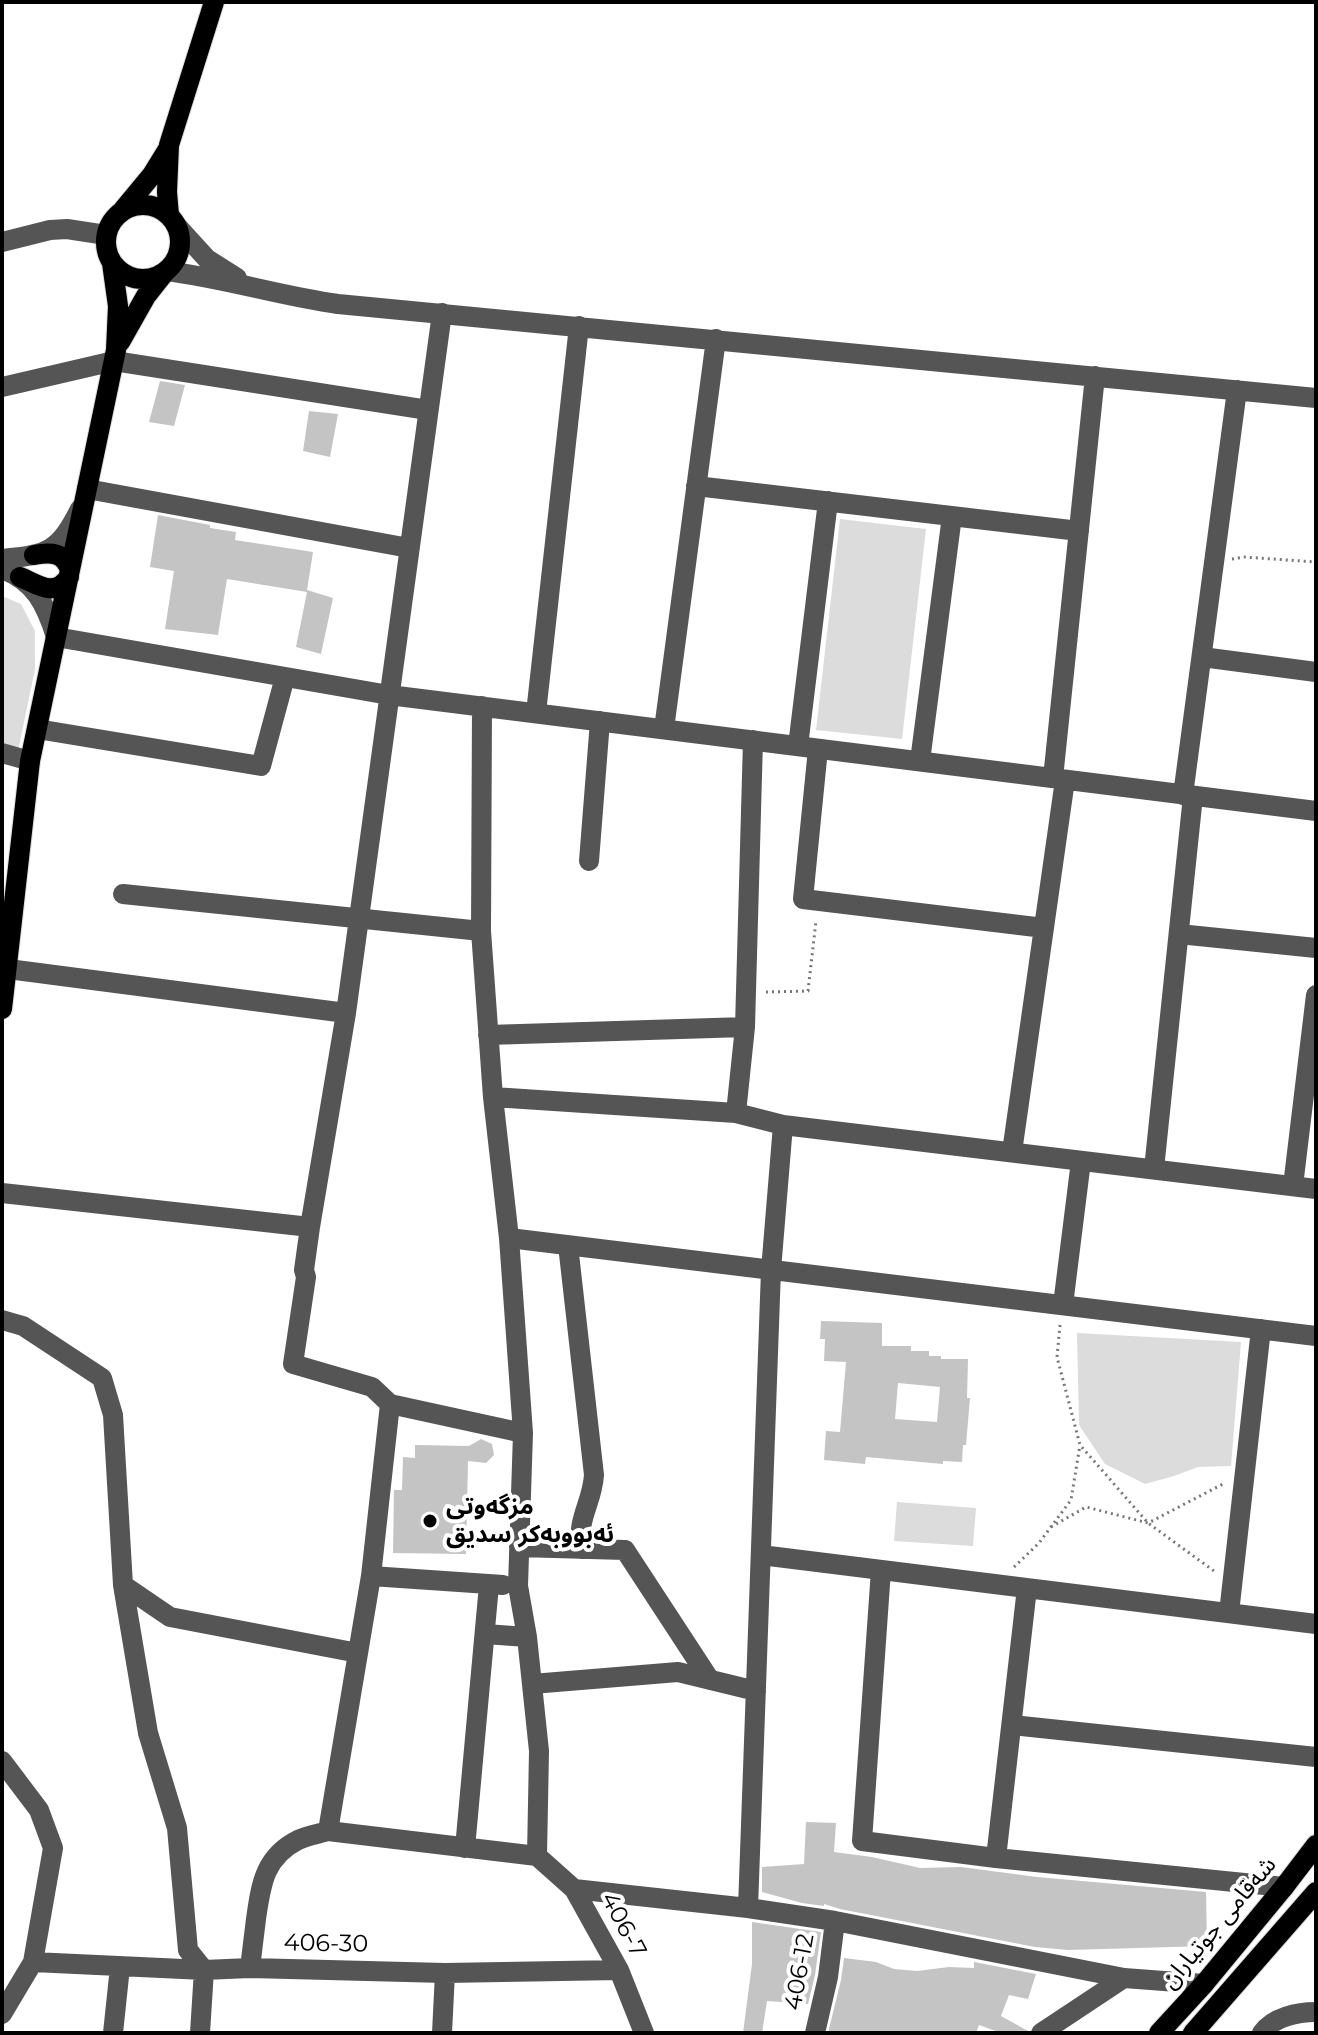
<!DOCTYPE html>
<meta charset="utf-8">
<style>
body{margin:0}
#map{position:relative;width:1318px;height:2035px;overflow:hidden;background:#fff;font-family:Montserrat,sans-serif}
canvas{display:block}
.frame{position:absolute;inset:0;border:4px solid #000;pointer-events:none}
</style>
<div id="map">
<canvas width="1318" height="2035"></canvas>
<div class="frame"></div>
</div>
<script>
const context = document.querySelector('canvas').getContext('2d');
context.lineJoin = 'round';
function paint(path, color) {
  context.fillStyle = color;
  context.fill(path, 'evenodd');
}
function trace(path, color, width, dash) {
  context.strokeStyle = color;
  context.lineWidth = width;
  context.lineCap = dash ? 'butt' : 'round';
  context.setLineDash(dash || []);
  context.stroke(path);
}
function label(font, color, halo, rows, align = 'center') {
  context.font = font + ' Montserrat,"Noto Sans Arabic",sans-serif';
  context.lineWidth = 8;
  context.setLineDash([]);
  context.textBaseline = 'middle';
  context.strokeStyle = halo;
  context.fillStyle = color;
  for (const [text, x, y, turn = 0] of rows) {
    context.save();
    context.translate(x, y);
    context.rotate((+turn || 0) * Math.PI / 180);
    context.textAlign = isNaN(turn) ? turn : align;
    if (halo) context.strokeText(text, 0, 0);
    context.fillText(text, 0, 0);
    context.restore();
  }
}
paint(new Path2D(`
 M840,519l86,10 -24,210 -86,-9z
 M2,596l19,8 14,27v38l-20,97 -13,-2z
 M1077,1333l164,9 -10,124 -33,1 -24,9 -29,8 -40,-20 -26,-39z
 M897,1502l79,6 -3,38 -79,-5z`), '#dcdcdc');
paint(new Path2D(`
 M160,381l25,4 -11,41 -25,-4z
 M309,411l29,3 -8,43 -27,-6z
 M158,515l52,10v3l26,4 -1,8 78,12 -6,38 26,8 -12,56 -25,-7 11,-55 -80,-13 -9,56 -53,-6 9,-58 -24,-4z
 M821,1321l61,2v23h29v5h18v5h12v3h27l-1,39h3l-4,47h-3l-1,17 -19,-1v3l-77,-7 -1,7 -41,-4 2,-29 14,1 6,-70 -22,-1 1,-22h-5zM898,1383l42,4 -3,35 -42,-3z
 M481,1439l11,5 2,11 -8,8 -18,-2 -2,93 -73,-1 1,-63h8l1,-33 12,1v-13l54,1z
 M806,1822l30,1 -2,29 38,5 48,11 41,-1 76,10 169,15 1,54 -139,4 -33,-3 -195,-38 -16,-5v2l-22,-3 -40,-11v-25l42,-3z
 M752,1922l69,10 -6,43 -7,29 -41,-3 -5,32h-19l9,-69z
 M844,1958l32,4 18,7 23,2 32,-4 25,1v-6l62,12 -8,25 -19,-4 -8,21 27,15v2h-27l-22,-8 -3,8h-148l13,-53z`), '#c4c4c4');
const major = new Path2D(`
 M106 242a37 37 0 1 1 74 0a37 37 0 1 1-74 0Z
 M123,210l29,-35 16,-26
 M169,215l-2,-23 2,-47 45,-143
 M120,342l26,-46 19,-24
 M34,555c17,-3 30,-3 36,15
 M20,577c19,8 34,21 49,0
 M2,1009l28,-248 86,-411 2,-44 -6,-43
 M1159,2033l45,-49 80,-97 32,-42
 M1193,2033l123,-141`);
trace(major, '#dbdbdb', 22);
trace(new Path2D(`
 M1232,559l12,-2 72,5
 M766,992l42,-1 8,-70
 M1060,1325l-3,32 23,88 68,78 66,48
 M1051,1527l35,-20 62,16 75,-39
 M1014,1567l25,-24 32,-43 9,-55`), '#777', 3, [2, 4]);
trace(new Path2D(`
 M176,225l31,34 30,19
 M2,242l48,-12 17,-1 39,6
 M166,271c58,7 114,25 172,33l978,94
 M442,313l-96,700 -36,214 -6,43 2,7 -13,87 79,23 18,17 133,29
 M2,387l112,-26 314,49
 M696,486l383,45
 M87,489l322,59
 M2,559c46,-4 57,-8 78,-50
 M2,569c33,12 44,36 54,68l333,58 927,116
 M1202,657l114,15
 M482,706l-1,225 12,166 16,141 14,195 -5,153 9,51 12,114 -2,105
 M536,713l43,-387
 M37,729l224,37 24,-89
 M664,729l52,-390
 M798,746l30,-245
 M818,749l-15,150 241,29
 M2,753l28,8
 M920,761l32,-245
 M1053,778l42,-402
 M1183,795l54,-405
 M589,861l11,-140
 M123,894l358,37
 M1179,934l137,14
 M8,969l338,44
 M488,1035l257,-8
 M493,1097l243,16 47,12 533,64
 M736,1113l9,-86 8,-287
 M1012,1152l53,-372
 M1154,1169l39,-373
 M1293,1186l23,-191
 M2,1193l308,34
 M509,1238l807,98
 M568,1245l26,230c-2,29 -17,42 -13,74
 M1063,1305l18,-144
 M2,1320l21,6 79,52 11,37 10,170 25,148 29,95 11,122 16,20 -4,63
 M390,1404l-19,172 -43,255 209,25
 M519,1547l106,3 85,130
 M761,1555l555,69
 M881,1570l-19,271 134,17 288,29
 M371,1576l132,9
 M123,1585l47,32 188,36
 M1229,1613l32,-284
 M485,1634l42,3
 M532,1684l146,-12 78,19
 M1012,1725l304,32
 M2,1761l37,49 14,38 -20,114 -31,52
 M465,1848l24,-263
 M537,1856l37,33 45,81 25,63
 M996,1858l31,-270
 M574,1889l174,19 87,13 289,57 80,6
 M748,1908l23,-638 12,-145
 M33,1962l171,8 46,-2 195,5 174,-3
 M250,1968c2,-16 4,-33 6,-49 5,-34 8,-62 42,-79 9,-4 20,-6 30,-9
 M113,2033l7,-66
 M442,2033l3,-60
 M815,2033l13,-56 7,-56
 M1041,2033l83,-55
 M1262,2033c11,-16 36,-21 54,-21`), '#555', 20);
trace(major, '#000', 20);
for (const [x, y, r, color] of [
 [430,1521,8,"#000"]
]) {
  const dot = new Path2D();
  dot.arc(x, y, r, 0, 2 * Math.PI);
  context.fillStyle = color;
  context.fill(dot);
  trace(dot, '#fff', 3);
}
label('bold 24px', '#000', '#fff', [
 ["مزگەوتی",446,1507],
 ["ئەبووبەکر سدیق",446,1535]
], 'left');
label('24px', '#000', '#fff', [
 ["شەقامی جوتیاران",1219,1923,-50],
 ["406-7",623,1925,62],
 ["406-30",326,1944,1],
 ["406-12",800,1972,-80]
]);
</script>
